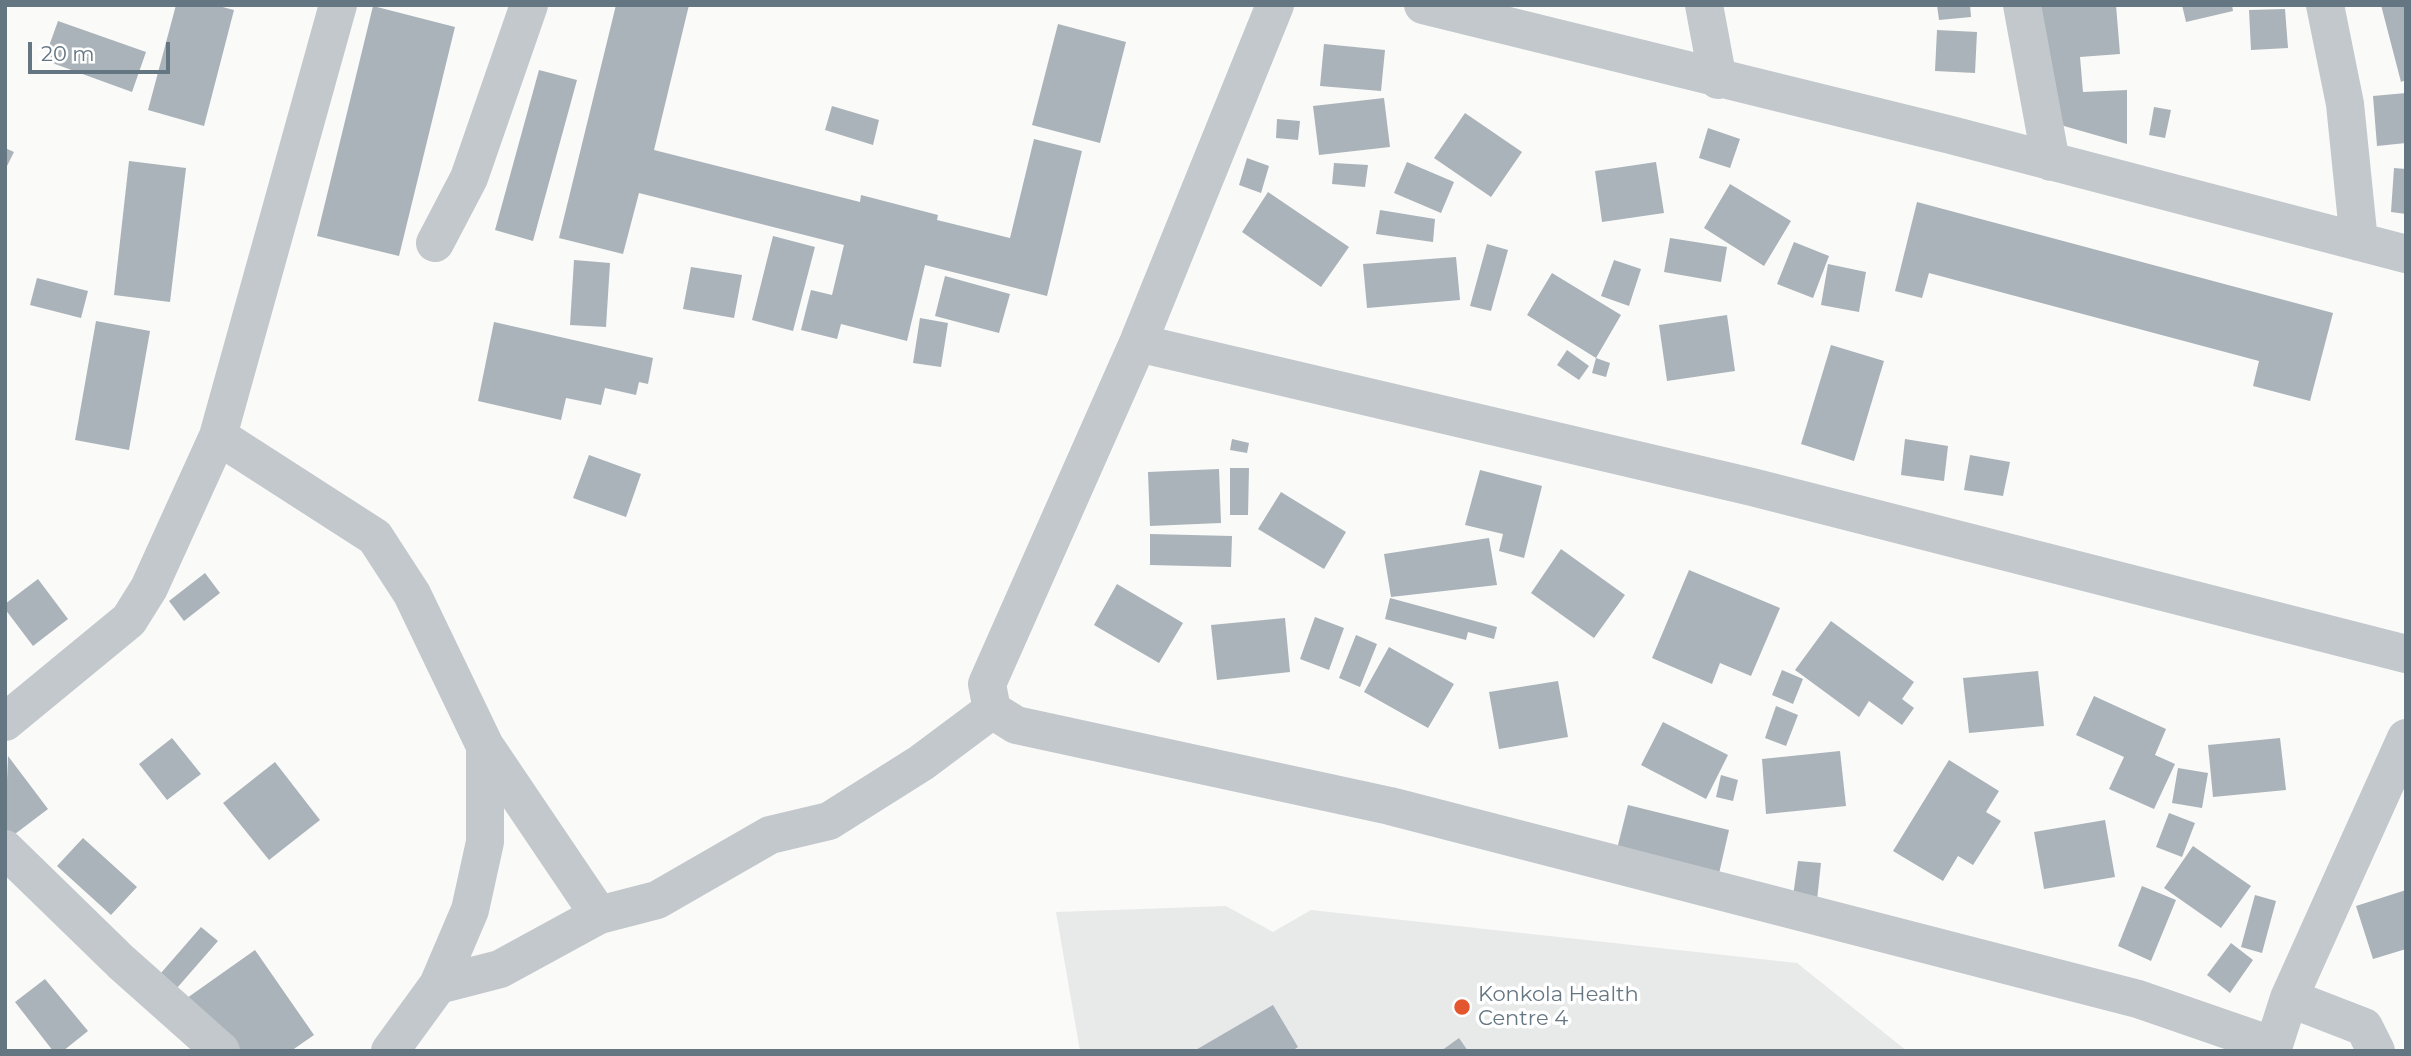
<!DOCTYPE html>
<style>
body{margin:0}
#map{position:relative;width:2411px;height:1056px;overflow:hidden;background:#fafaf8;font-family:Montserrat,sans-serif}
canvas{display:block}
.frame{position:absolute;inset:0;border:7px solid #657683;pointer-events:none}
.scale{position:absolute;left:28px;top:42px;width:142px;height:32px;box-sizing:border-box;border:4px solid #657683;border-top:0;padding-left:9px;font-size:21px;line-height:24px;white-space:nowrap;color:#657683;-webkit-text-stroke:5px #fff;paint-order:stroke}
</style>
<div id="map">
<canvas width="2411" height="1056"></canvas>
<div class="frame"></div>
<div class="scale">20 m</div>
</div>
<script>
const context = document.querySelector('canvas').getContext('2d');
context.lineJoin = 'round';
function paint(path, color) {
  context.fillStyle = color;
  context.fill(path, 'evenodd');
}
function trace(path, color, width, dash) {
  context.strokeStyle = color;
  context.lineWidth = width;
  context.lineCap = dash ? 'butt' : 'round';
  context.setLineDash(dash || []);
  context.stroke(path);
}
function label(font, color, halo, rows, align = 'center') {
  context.font = font + ' Montserrat,sans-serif';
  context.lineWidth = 7;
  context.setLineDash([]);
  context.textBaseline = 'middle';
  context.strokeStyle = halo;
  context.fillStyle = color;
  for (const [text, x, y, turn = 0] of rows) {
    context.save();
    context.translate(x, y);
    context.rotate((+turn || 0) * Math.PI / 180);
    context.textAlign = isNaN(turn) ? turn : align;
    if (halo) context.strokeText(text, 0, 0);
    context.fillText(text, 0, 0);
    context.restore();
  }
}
paint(new Path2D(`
 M1226,906l47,26 38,-22 486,53 110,88h-827l-24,-139z`), '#e8e9e9');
paint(new Path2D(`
 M176,5h39l19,5 -30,116 -56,-16z
 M616,5h73l-35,145 206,52 1,-7 77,20 -1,5 73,18 24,-99 48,12 -35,145 -122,-31 -18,76 -66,-17 -4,15 -36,-9 10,-40 21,5 12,-50 -205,-52 -16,61 -64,-16z
 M1937,5h33l1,12 -32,3z
 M2040,5h76l4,49 -40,3 3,35 44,-2v54l-63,-18 -14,-9z
 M2182,5h50l1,6 -47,11z
 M2381,5h25v75l-5,2z
 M373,6l82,21 -56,229 -82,-20z
 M2285,9l3,39 -37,2 -2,-40z
 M58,21l88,31 -14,40 -88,-32z
 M1058,24l68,18 -26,101 -68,-18z
 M1937,30l40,2 -2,41 -40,-2z
 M1324,44l61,6 -4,41 -61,-5z
 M539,70l38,10 -44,161 -38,-11z
 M2406,93v50l-29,3 -4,-50z
 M1384,98l6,49 -71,8 -6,-49z
 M832,106l47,14 -6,25 -48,-15z
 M2154,107l17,3 -6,28 -16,-3z
 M1465,113l57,39 -31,45 -57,-39z
 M1277,119l23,2 -2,19 -22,-2z
 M1708,128l32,11 -10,29 -31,-10z
 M5,148l9,4 -9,18z
 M1247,158l22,8 -8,27 -22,-8z
 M129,161l57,7 -16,134 -56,-7z
 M1407,162l47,20 -13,31 -47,-20z
 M1656,162l8,51 -62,9 -7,-51z
 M1334,163l34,2 -3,22 -33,-3z
 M2394,168l12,1v45l-15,-2z
 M1730,184l61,37 -27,45 -60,-38z
 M1268,192l81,55 -28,40 -79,-55z
 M1917,202l416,111 -23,88 -57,-15 6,-25 -330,-88 -7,25 -27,-7z
 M1380,210l55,9 -2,23 -57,-8z
 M773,236l42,11 -22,84 -41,-11z
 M1670,238l57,9 -6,35 -57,-10z
 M1794,242l35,14 -16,42 -36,-14z
 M1487,244l21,6 -17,61 -21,-5z
 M1456,257l4,43 -93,8 -4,-44z
 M574,260l36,3 -4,64 -36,-2z
 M1614,260l27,9 -12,37 -28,-10z
 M1828,264l38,8 -7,40 -38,-7z
 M691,267l51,8 -8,43 -51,-9z
 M1552,273l69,42 -25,43 -69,-43z
 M945,276l65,18 -11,39 -64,-17z
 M37,278l51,13 -7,27 -51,-13z
 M1727,315l8,56 -68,10 -8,-56z
 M920,318l28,5 -7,44 -28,-4z
 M96,321l54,10 -21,119 -54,-10z
 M494,322l159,36 -5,26 -9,-2 -3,13 -31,-7 -4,17 -35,-7 -5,22 -83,-19z
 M1831,345l53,16 -30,100 -53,-17z
 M1567,350l22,16 -10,14 -22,-15z
 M1596,358l14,5 -4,14 -14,-4z
 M1232,439l17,4 -2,10 -17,-3z
 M1905,439l43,7 -4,35 -43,-6z
 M589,455l52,19 -15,43 -53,-19z
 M1970,455l40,7 -7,34 -39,-6z
 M1230,468h19l-1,47h-18z
 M1219,469l2,54 -71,3 -2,-54z
 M1480,470l62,16 -18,72 -25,-7 4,-17 -38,-9z
 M1281,492l65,40 -22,37 -66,-40z
 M1150,534l82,2 -1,31 -81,-2z
 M1489,538l8,47 -106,12 -7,-43z
 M1561,549l64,46 -31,43 -63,-45z
 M1689,570l91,38 -29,68 -31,-13 -8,21 -60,-26z
 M205,573l15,20 -36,28 -15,-20z
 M38,579l30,40 -35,27 -28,-37v-5z
 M1117,584l66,39 -24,40 -65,-38z
 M1390,598l107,29 -3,12 -26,-7 -2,8 -81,-21z
 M1315,617l29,11 -15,42 -29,-11z
 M1285,618l5,54 -73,8 -6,-55z
 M1831,621l83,61 -12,17 12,9 -12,17 -33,-24 -10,16 -64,-47z
 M1356,635l21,9 -17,43 -21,-9z
 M1389,647l65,37 -26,44 -64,-36z
 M1782,670l21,9 -10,25 -21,-9z
 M2038,671l6,55 -75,7 -6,-55z
 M1558,681l10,56 -69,12 -10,-57z
 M2094,696l72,33 -11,26 20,9 -21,45 -45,-20 15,-32 -48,-22z
 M1776,706l22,9 -12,31 -21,-8z
 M1663,722l65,33 -22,44 -65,-34z
 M172,738l29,36 -34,26 -28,-36z
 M2280,738l6,52 -73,7 -5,-52z
 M1840,751l6,55 -80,8 -4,-55z
 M8,756l40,53 -37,28 -6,-8z
 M1949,760l50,31 -13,21 15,9 -28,44 -15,-9 -15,25 -50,-30z
 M275,762l45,58 -51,40 -46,-57z
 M2178,768l30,5 -6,35 -30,-5z
 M1721,775l17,5 -5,21 -17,-4z
 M1628,805l101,25 -11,48 -102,-25z
 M2169,813l26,10 -13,34 -26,-10z
 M2105,820l10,57 -71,12 -10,-57z
 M83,838l54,49 -26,28 -54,-49z
 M2193,846l58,40 -30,42 -57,-40z
 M1798,861l23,2 -4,37 -24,-4z
 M2142,886l34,14 -25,61 -33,-15z
 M2406,890v59l-33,10 -17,-53z
 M2255,895l21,6 -14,52 -21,-6z
 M201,927l17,14 -41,47 -16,-15z
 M2231,943l22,17 -23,33 -23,-18z
 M255,950l59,85 -23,16h-67l-37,-53z
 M45,979l43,52 -25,20h-10l-38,-49z
 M1273,1005l25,42 -6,4h-98z
 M1459,1038l9,13h-27z`), '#aab3b9');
trace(new Path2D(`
 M1275,5l-137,338 -151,341 5,26 24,15 374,81 748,193 136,47
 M1423,5l528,130 455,119
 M1704,5l14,75
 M2022,5l29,157
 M2325,5l20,99 14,138
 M435,243l34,-65 60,-173
 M1138,343l614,144 654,167
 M218,436l157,101 37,57 73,152v96l-15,68 -32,75 -48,66
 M5,722l124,-102 20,-32 69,-152 120,-431
 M485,746l114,169
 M5,849l116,113 100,89
 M438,985l62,-16 99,-54 58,-15 113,-65 59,-14 92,-58 71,-53
 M2289,998l75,29 12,24
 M2272,1051l17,-53 117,-260`), '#c3c8cc', 38);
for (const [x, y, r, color] of [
 [1462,1007,9,"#e4572e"]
]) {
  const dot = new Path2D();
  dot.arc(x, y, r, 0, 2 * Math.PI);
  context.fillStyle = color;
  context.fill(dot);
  trace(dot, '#fff', 2.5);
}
label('21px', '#657683', '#fff', [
 ["Konkola Health",1478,995],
 ["Centre 4",1478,1019]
], 'left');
</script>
